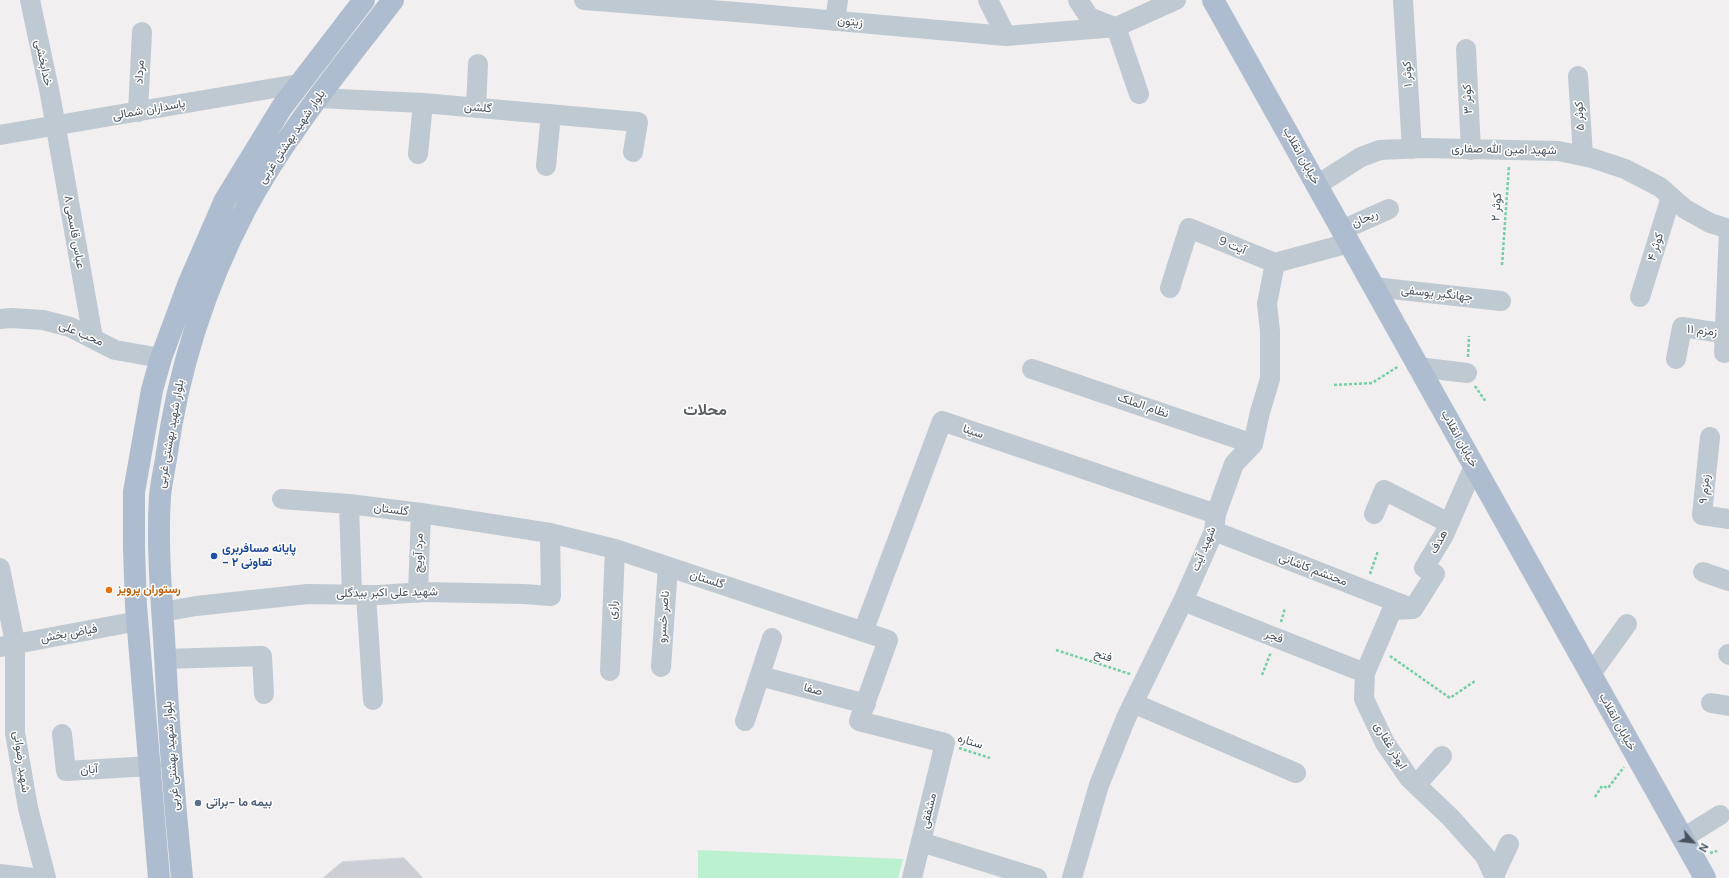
<!DOCTYPE html>
<meta charset="utf-8">
<style>
body{margin:0}
#map{position:relative;width:1729px;height:878px;overflow:hidden;background:#f1efef;font-family:"DM Sans",sans-serif}
canvas{display:block}
.north{position:absolute;left:1673px;top:822px;width:40px;height:40px;-webkit-text-stroke:3px #fff;paint-order:stroke;rotate:118deg;font-size:11px;font-weight:700;line-height:16px;text-align:center;color:#46525d}
.north::after{content:'';display:block;margin:auto;width:14px;height:18px;background:#46525d;clip-path:polygon(50% 0,100% 100%,50% 72%,0 100%)}
</style>
<div id="map">
<canvas width="1729" height="878"></canvas>
<div class="north">N</div>
</div>
<script>
const context = document.querySelector('canvas').getContext('2d');
context.lineJoin = 'round';
function paint(path, color) {
  context.fillStyle = color;
  context.fill(path, 'evenodd');
}
function trace(path, color, width, dash) {
  context.strokeStyle = color;
  context.lineWidth = width;
  context.lineCap = dash ? 'butt' : 'round';
  context.setLineDash(dash || []);
  context.stroke(path);
}
function label(font, color, halo, rows, align = 'center') {
  context.font = font + ' "DM Sans",Vazirmatn,sans-serif';
  context.lineWidth = 3;
  context.setLineDash([]);
  context.textBaseline = 'middle';
  context.strokeStyle = halo;
  context.fillStyle = color;
  for (const [text, x, y, turn = 0] of rows) {
    context.save();
    context.translate(x, y);
    context.rotate((+turn || 0) * Math.PI / 180);
    context.textAlign = isNaN(turn) ? turn : align;
    if (halo) context.strokeText(text, 0, 0);
    context.fillText(text, 0, 0);
    context.restore();
  }
}
paint(new Path2D(`
 M698,850l205,9 -5,19h-200z`), '#bbf1d1');
const building = new Path2D(`
 M404,858l19,20h-100l19,-16z`);
paint(building, '#cbced4');
trace(building, '#d2d5db', 1);
trace(new Path2D(`
 M1502,265l7,-99
 M1468,357l1,-21
 M1334,385l38,-2 27,-17
 M1475,386l11,16
 M1370,574l8,-23
 M1281,622l4,-14
 M1056,650l74,24
 M1390,656l60,42 25,-17
 M1262,675l9,-23
 M959,748l31,10
 M1595,797l7,-11 6,2 16,-21
 M1710,853l7,-2`), '#72d0a4', 2.5, [3, 2]);
trace(new Path2D(`
 M30,0l20,94 43,244
 M584,0l165,13 257,23 110,-9 60,-27
 M988,0l18,36
 M1078,0l11,17 23,9
 M1403,0l9,149
 M835,21l3,-21
 M1116,27l23,67
 M1466,49l5,101
 M1578,76l5,80
 M318,98l105,5 215,19 -5,30
 M476,108l2,-44
 M138,112l4,-80
 M0,135l298,-51
 M418,154l5,-51
 M546,166l5,-52
 M1317,185l44,-28 19,-7 44,-2 134,3 34,7 33,11 35,18 25,22 25,14 19,6
 M1342,230l47,-21
 M1374,287l127,14
 M1170,288l19,-60 86,35
 M1640,297l31,-100
 M0,319l11,-1 32,2 27,7 45,23 46,8
 M1724,353l5,-124
 M1676,359l6,-32 47,7
 M1418,367l49,6
 M1032,369l221,75
 M1710,437l-8,78 27,4
 M282,499l67,5 72,9 129,20 65,16 273,91 -29,81 86,22 -33,135
 M349,504l3,90
 M1374,514l10,-24 65,33
 M1214,531l195,76
 M0,568l15,75v90l13,75 18,70
 M1703,572l26,9
 M418,593l3,-80
 M366,595l7,105
 M1183,601l182,72
 M1413,609l-21,1 -27,63 -1,26 21,44 24,35 42,40 34,38 10,22
 M1413,609l22,-35 -11,-6 20,-33 30,-69
 M162,612l34,-6 112,-12 71,1 44,-3 100,2 28,2 -1,-63
 M863,632l79,-211 274,93
 M0,647l138,-26
 M1728,654l1,1
 M165,659l97,-3 2,38
 M661,667l7,-100
 M610,671l5,-122
 M1591,674l36,-50
 M760,676l106,28
 M1133,703l163,70
 M1711,703l18,3
 M745,721l27,-83
 M62,734l4,37 85,-5
 M1416,785l26,-29
 M1683,838l37,-23
 M921,842l116,36
 M0,874l33,4
 M1494,876l15,-32
 M1072,878l27,-93 27,-67 57,-117 31,-70 2,-17 18,-50 19,-20 7,-32 10,-33v-48l-3,-27 8,-41 74,-20`), '#bfc9d1', 20);
trace(new Path2D(`
 M1213,0l492,878
 M159,878l-23,-272 -2,-58v-56l18,-102 9,-32 27,-73 37,-85 57,-93 82,-107
 M182,878c-8,-80 -14,-160 -18,-240 -3,-47 -7,-95 -4,-142 1,-12 4,-25 6,-37 12,-89 38,-171 80,-251 40,-75 96,-141 147,-208`), '#adbdcf', 22);
for (const [x, y, r, color] of [
 [214,556,4,"#1a4fb4"],
 [109,590,4,"#e8710a"],
 [198,803,4,"#5c6f8a"]
]) {
  const dot = new Path2D();
  dot.arc(x, y, r, 0, 2 * Math.PI);
  context.fillStyle = color;
  context.fill(dot);
  trace(dot, '#fff', 1.5);
}
label('12px', '#46525d', '#fff', [
 ["زیتون",850,22,5],
 ["خدابخشی",43,63,78],
 ["مرداد",140,72,-87],
 ["کوثر ۱",1408,74,-93],
 ["کوثر ۳",1468,99,-93],
 ["گلشن",478,108,5],
 ["پاسداران شمالی",149,110,-10],
 ["کوثر ۵",1580,116,-93],
 ["بلوار شهید بهشتی غربی",292,137,-56],
 ["شهید امین الله صفاری",1504,150,1],
 ["خیابان انقلاب",1301,156,61],
 ["کوثر ۲",1497,207,-86],
 ["ریحان",1365,219,-24],
 ["عباس قاسمی ۸",74,232,80],
 ["آیت 9",1232,246,22],
 ["کوثر ۴",1656,247,-73],
 ["جهانگیر یوسفی",1437,294,6],
 ["زمزم ۱۱",1702,331,6],
 ["محب علی",81,334,23],
 ["نظام الملک",1143,406,19],
 ["سینا",973,432,19],
 ["بلوار شهید بهشتی غربی",171,434,-80],
 ["خیابان انقلاب",1459,439,61],
 ["زمزم ۹",1705,489,-85],
 ["گلستان",391,510,7],
 ["هدف",1439,542,-61],
 ["شهید آیت",1204,549,-68],
 ["مرد آویچ",419,553,-88],
 ["محتشم کاشانی",1313,570,21],
 ["گلستان",707,580,18],
 ["شهید علی اکبر بیدگلی",387,593,-1],
 ["رازی",613,610,-88],
 ["ناصر خسرو",664,617,-86],
 ["فیاض بخش",69,634,-10],
 ["فجر",1274,637,22],
 ["فتح",1103,656,18],
 ["صفا",813,690,15],
 ["خیابان انقلاب",1617,722,61],
 ["ستاره",970,742,17],
 ["ابوذر غفاری",1390,746,59],
 ["بلوار شهید بهشتی غربی",172,756,-94],
 ["شهید رضوانی",21,762,82],
 ["آبان",89,770,-4],
 ["مشفقی",929,811,-77]
]);
label('bold 12px', '#164399', '#fff', [
 ["پایانه مسافربری",222,549],
 ["- تعاونی ۲",222,563]
], 'left');
label('bold 12px', '#c56008', '#fff', [
 ["رستوران پرویز",117,590]
], 'left');
label('bold 12px', '#4e5e75', '#fff', [
 ["بیمه ما -براتی",206,803]
], 'left');
label('bold 16px', '#5b5f64', '#fff', [
 ["محلات",705,411]
]);
</script>
